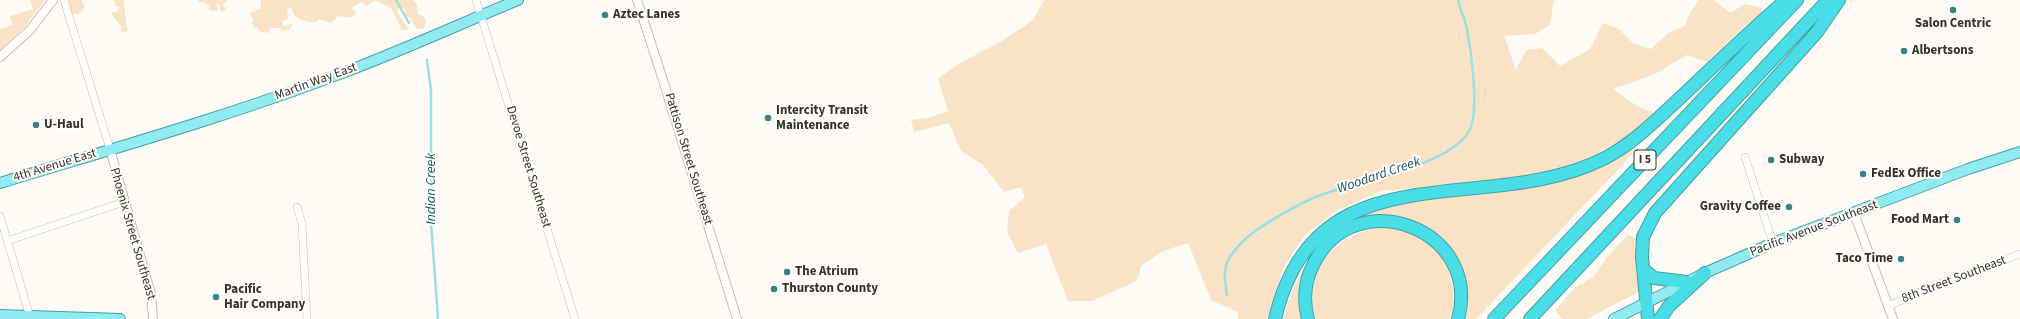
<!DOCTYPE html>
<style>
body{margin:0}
canvas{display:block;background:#fefbf7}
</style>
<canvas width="2020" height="319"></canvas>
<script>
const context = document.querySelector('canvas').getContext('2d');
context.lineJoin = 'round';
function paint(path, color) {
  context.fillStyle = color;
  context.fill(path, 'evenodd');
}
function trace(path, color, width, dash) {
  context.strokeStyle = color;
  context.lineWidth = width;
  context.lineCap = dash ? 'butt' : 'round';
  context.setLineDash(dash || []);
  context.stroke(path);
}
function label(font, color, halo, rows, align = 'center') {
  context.font = font + ' "Source Sans 3",sans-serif';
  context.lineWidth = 4;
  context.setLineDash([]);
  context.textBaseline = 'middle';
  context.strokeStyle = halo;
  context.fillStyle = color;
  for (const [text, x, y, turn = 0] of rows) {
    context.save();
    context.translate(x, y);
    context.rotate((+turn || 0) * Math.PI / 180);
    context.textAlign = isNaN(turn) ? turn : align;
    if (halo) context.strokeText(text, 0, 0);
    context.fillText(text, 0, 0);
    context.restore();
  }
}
paint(new Path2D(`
 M30,0h15l-22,29 -23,21v-21l12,-4 -2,-9 23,-7z
 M67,0h14l3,6v4l-6,4h-7z
 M113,0h11c0,6 2,25 4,30l-5,3 -2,-2 1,-4 -11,-13 1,-2h5l3,-5 -4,-1z
 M198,0h28l1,1 -4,4 3,4 -4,3 -2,-1v-6l-3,-2 -1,2 3,5 -7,1 -4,-2 2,-4 -5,-1 -1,-3 -4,2z
 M261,0h114l-8,6 -5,-4 -8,4 -1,3 3,5 -6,4 -9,-2 -5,1v2l-5,4 -12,-4 -4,4c-15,-4 -18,-1 -24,-16l-4,2 1,10 -5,2 -1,3 2,2 9,-3 -2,5 -9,3 -2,-3h-9l-3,5 -10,-2v-4l-4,1 -2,-5 2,-3 -4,-7 11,-4z
 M375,0h38l4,4 1,10 5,2 3,5 -2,8h-7l-7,-11 -5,-3 1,-5 -5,-3 -4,2 1,4 11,17h-7l-11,-22z
 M1044,0h510l-4,25 -15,9 -31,2 12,34 10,-20 16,-2 18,18 30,-17 13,-26 16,6 14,14 18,6 17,-16 17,-7 4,-12 10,-14h15l16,13 15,-9 17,4 -2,9 -11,5 -42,40 -20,-7 -32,19 -42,15 27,19 13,4 -18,21 -47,25 -39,14 -54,8 -113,11 -44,19 -31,23 -23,33 -17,53h-29v-7l-27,-12 -23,-57 -25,8 -22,15 -4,15 -45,20h-24l-22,-57 -28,9 -11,-21 2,-21 16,-14 -4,-10 -17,5 -21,-27 -22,-14 -12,-28 -35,9 -3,-12 17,-2 20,-7 -10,-32 20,-15 44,-23 31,-21z
 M1634,147l1,2 -9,12 -150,158h-14l3,-16 -29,-68 -11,-8 -20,-8 -21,-3 -24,2 3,-5 19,-8 168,-22 38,-13z
 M1380,227c12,1 24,2 36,7 31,15 44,53 34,85h-134c-14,-49 17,-83 64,-92z
 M1628,235l8,4v34l4,18 -53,28h-25l-7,-9 20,-22 19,-12 12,-18z
 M1309,258l1,1 -10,47 2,13h-20l12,-32z`), '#fae2c7');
trace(new Path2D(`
 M396,0l13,23
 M427,60l4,31v131l7,97
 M1227,295c-1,-8 -3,-16 -2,-24 1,-15 19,-32 30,-40 18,-12 38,-24 58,-33 37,-16 137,-31 156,-67 11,-19 2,-81 -2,-102 -2,-10 -7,-19 -9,-29`), '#99dfe4', 2.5);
const minor = new Path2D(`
 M64,0l46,149
 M476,0l99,319
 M1745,157l28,86
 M297,207l5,17 5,95
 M0,216l30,101
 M7,241l117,-39
 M1889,306l41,-19 90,-33`);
const tertiary = new Path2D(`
 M637,0l26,80 74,239
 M0,57l30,-27 23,-30
 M110,149l41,145 2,25
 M1854,213l39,106`);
const primary = new Path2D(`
 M0,183c115,-35 232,-68 345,-111 58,-22 115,-48 173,-72
 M0,315l120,4
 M1614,319l91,-46 68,-30 195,-74 52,-17`);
const motorway = new Path2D(`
 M1644,270l10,8 33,4
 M1275,319c41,-175 212,-100 330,-161 29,-15 52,-39 75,-60 35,-33 70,-67 106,-98
 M1308,319c-5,-19 -3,-39 6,-56 42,-82 169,-33 144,56
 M1494,319l303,-319
 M1530,319l298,-319
 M1648,319l-6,-62 1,-20 12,-24 162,-181 22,-32
 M1660,319l9,-13 36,-33`);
trace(minor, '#cbbaa6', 8);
trace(tertiary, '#cbbaa6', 10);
trace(primary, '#43a0a4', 12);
trace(motorway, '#43a0a4', 14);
trace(minor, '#fff', 7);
trace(tertiary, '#fff', 8);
trace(primary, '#92ebf1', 10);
trace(motorway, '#49dde7', 12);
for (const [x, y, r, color] of [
 [1953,10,4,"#3a8287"],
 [605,15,4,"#3a8287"],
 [1904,51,4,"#3a8287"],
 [768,118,4,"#3a8287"],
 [36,125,4,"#3a8287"],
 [1771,160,4,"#3a8287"],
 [1863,174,4,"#3a8287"],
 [1789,207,4,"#3a8287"],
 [1957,220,4,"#3a8287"],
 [1901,259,4,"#3a8287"],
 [787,272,4,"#3a8287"],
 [774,289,4,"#3a8287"],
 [216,297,4,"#3a8287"]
]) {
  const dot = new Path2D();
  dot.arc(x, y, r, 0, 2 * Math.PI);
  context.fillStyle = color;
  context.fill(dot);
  trace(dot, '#fff', 1.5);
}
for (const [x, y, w] of [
 [1645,160,22]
]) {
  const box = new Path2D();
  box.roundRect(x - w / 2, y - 10, w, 20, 3);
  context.fillStyle = '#fff';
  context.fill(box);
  trace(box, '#373029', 1);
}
label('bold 12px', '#373029', null, [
 ["I 5",1645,160]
]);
label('bold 13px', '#373029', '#fff', [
 ["Aztec Lanes",613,15],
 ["Salon Centric",1953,24,"center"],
 ["Albertsons",1912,51],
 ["Intercity Transit",776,111],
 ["Maintenance",776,126],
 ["U-Haul",44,125],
 ["Subway",1779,160],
 ["FedEx Office",1871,174],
 ["Gravity Coffee",1781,207,"right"],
 ["Food Mart",1949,220,"right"],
 ["Taco Time",1893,259,"right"],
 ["The Atrium",795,272],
 ["Thurston County",782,289],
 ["Pacific",224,290],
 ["Hair Company",224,305]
], 'left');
label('13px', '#373029', '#fff', [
 ["Martin Way East",316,82,-20],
 ["Pattison Street Southeast",688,159,73],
 ["4th Avenue East",55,166,-17],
 ["Devoe Street Southeast",528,167,73],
 ["Pacific Avenue Southeast",1814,229,-21],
 ["Phoenix Street Southeast",132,234,74],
 ["8th Street Southeast",1954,280,-21]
]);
label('italic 14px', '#1a5559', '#fff', [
 ["Woodard Creek",1379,176,-19],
 ["Indian Creek",432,189,-90]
]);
</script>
